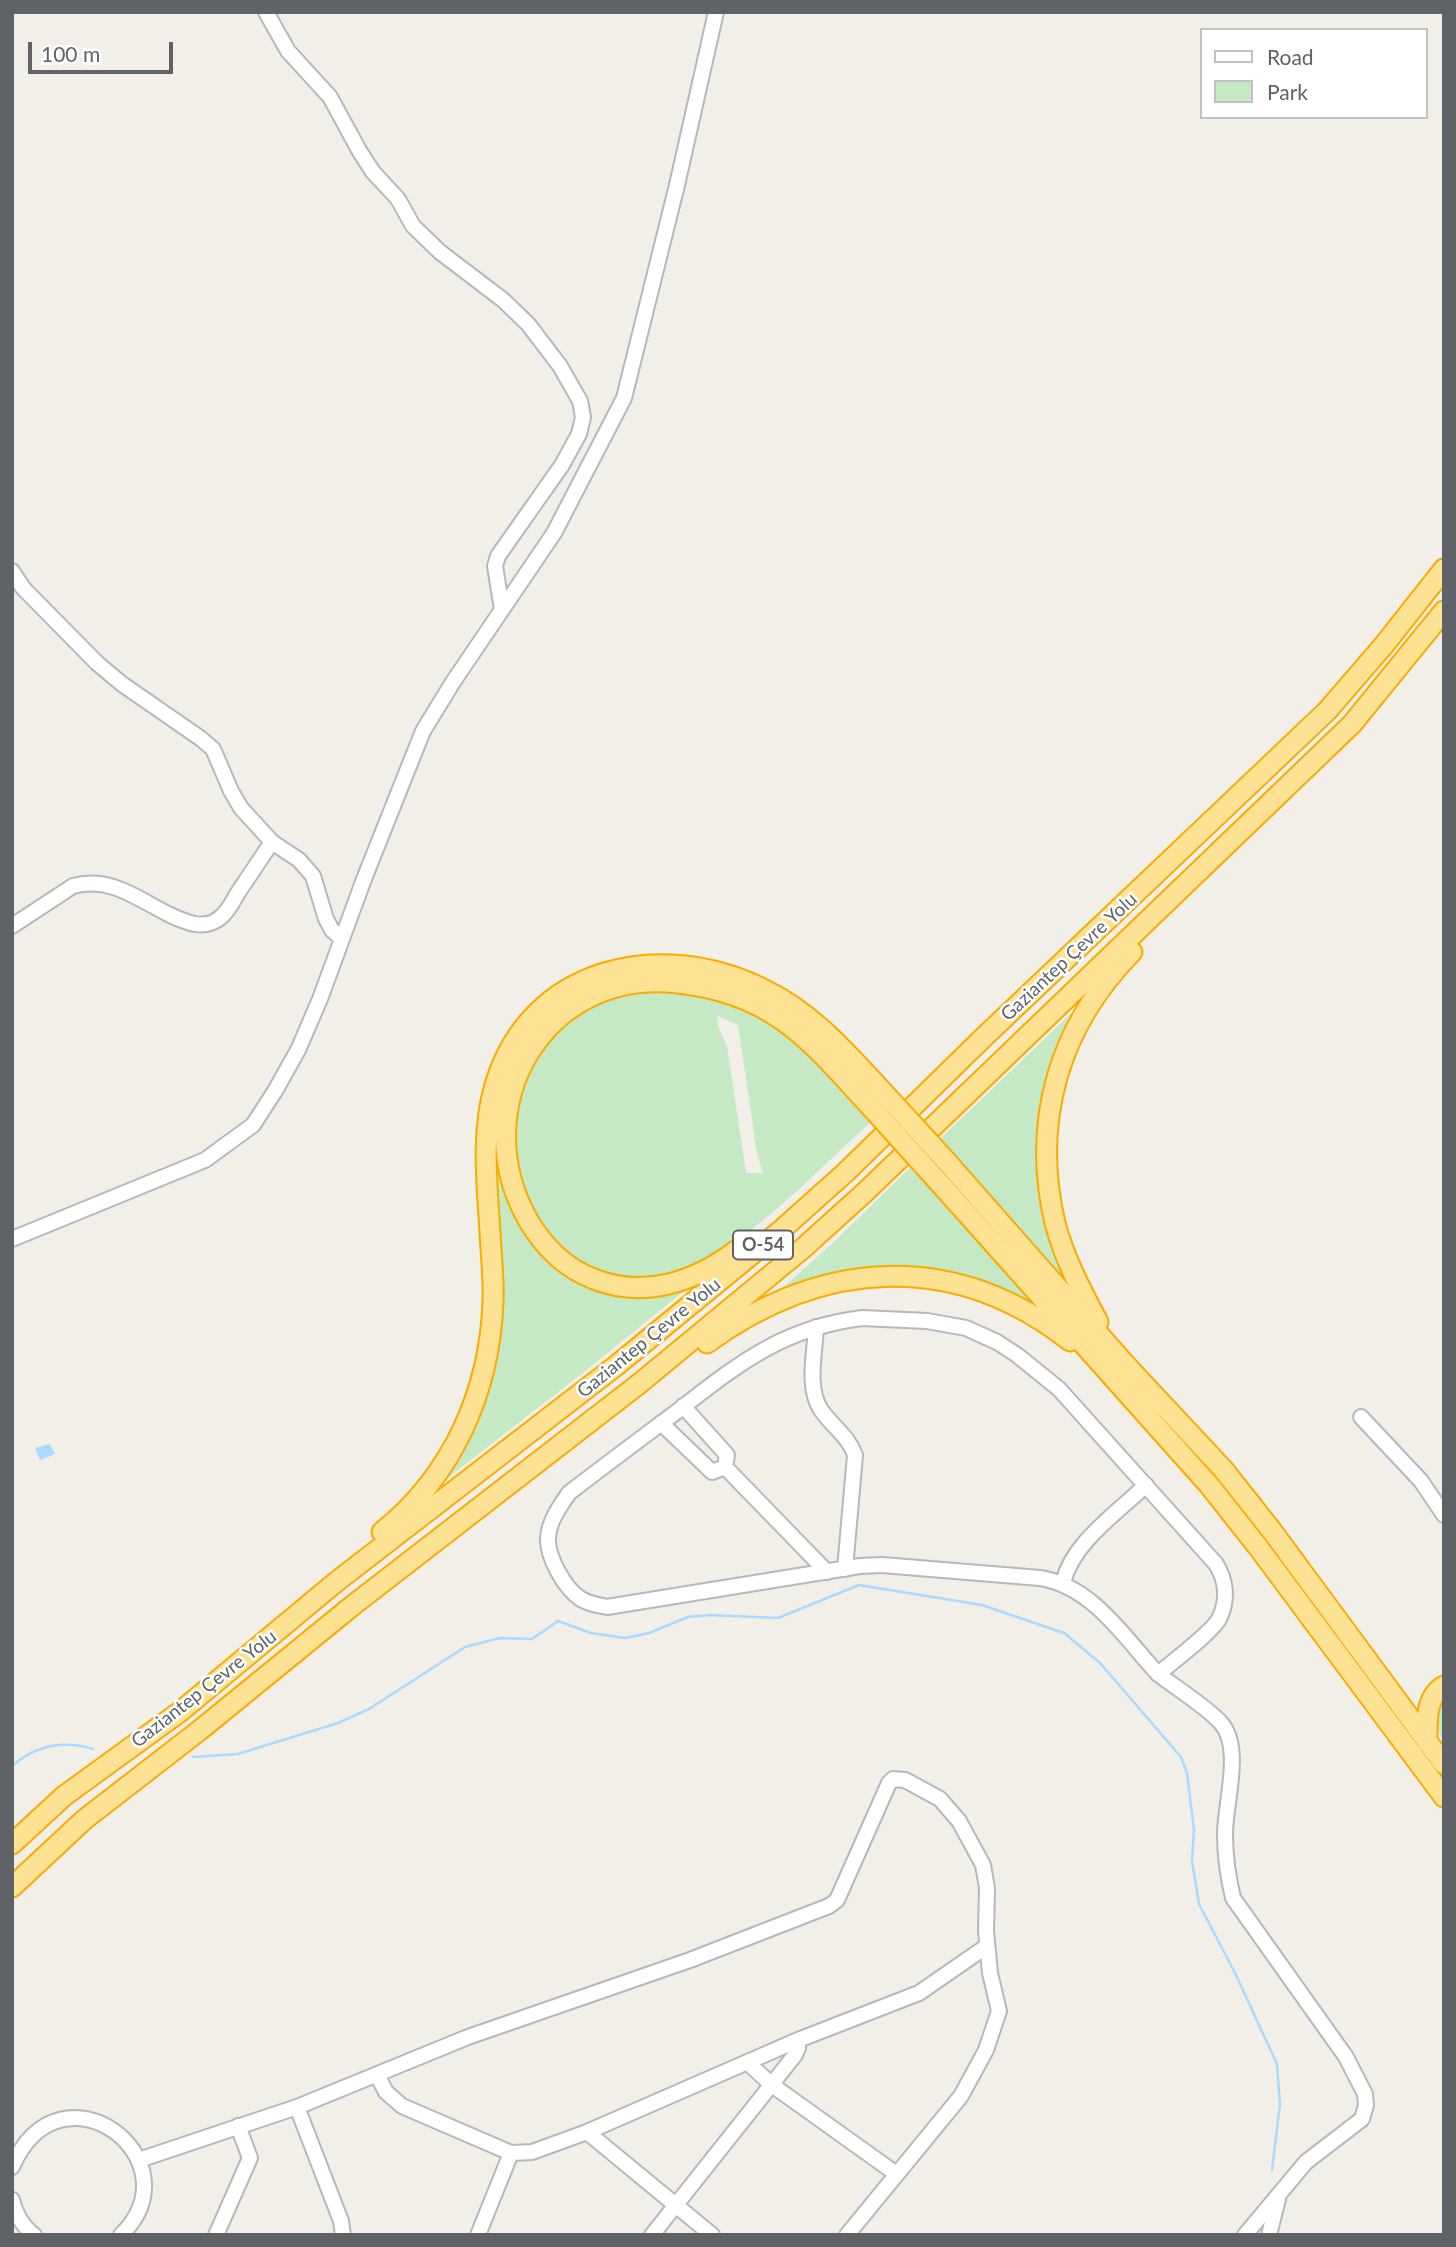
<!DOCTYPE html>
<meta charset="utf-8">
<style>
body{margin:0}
#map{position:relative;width:1456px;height:2247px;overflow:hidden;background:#f1efe8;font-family:Lato,sans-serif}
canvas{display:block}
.frame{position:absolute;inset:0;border:14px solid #5f6368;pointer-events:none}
.legend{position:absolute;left:1200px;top:28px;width:228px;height:91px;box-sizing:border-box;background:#fff;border:2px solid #bfc1c3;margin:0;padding:9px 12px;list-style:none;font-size:21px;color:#5f6368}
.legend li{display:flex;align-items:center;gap:14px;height:35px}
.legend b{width:35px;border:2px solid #bfc1c3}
.scale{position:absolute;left:28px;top:42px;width:145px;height:32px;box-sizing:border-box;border:4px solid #5f6368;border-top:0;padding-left:9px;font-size:21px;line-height:24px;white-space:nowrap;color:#5f6368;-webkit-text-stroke:5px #fff;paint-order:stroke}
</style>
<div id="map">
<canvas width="1456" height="2247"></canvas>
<div class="frame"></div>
<ul class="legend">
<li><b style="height:9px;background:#fff"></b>Road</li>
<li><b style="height:19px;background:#c5e8c5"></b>Park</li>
</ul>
<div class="scale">100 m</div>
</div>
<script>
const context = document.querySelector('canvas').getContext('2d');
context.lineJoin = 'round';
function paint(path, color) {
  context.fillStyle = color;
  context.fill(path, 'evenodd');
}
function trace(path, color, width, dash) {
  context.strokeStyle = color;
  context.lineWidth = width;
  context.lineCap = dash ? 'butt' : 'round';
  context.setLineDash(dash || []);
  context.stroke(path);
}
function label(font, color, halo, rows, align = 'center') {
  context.font = font + ' Lato,sans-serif';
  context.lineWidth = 5;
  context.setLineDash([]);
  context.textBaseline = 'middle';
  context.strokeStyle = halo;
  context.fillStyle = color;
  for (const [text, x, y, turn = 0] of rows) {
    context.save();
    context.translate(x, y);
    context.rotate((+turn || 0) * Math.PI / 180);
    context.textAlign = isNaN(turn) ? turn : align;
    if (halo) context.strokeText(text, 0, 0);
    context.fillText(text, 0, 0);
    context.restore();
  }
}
paint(new Path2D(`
 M666,990c30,4 60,9 88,22 45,21 84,72 119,108 -49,44 -93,92 -148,128 -12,7 -24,16 -37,21 -22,9 -44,11 -67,7 -7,-1 -14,-1 -21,-3 -64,-18 -91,-103 -84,-162 1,-10 6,-20 10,-30 6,-18 13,-36 28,-49 32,-28 70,-40 112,-42zM717,1016l21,9 19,128 6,20h-17l-19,-127 -9,-20z
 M1082,1003l-40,114 34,178 -138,-154z
 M494,1131l2,29 6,-4 69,120 119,10 -106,86 -148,115 43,-76z
 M913,1165l143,155 -66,-32 -162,-10 -51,15 59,-53z
 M1444,1693v50c-11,-18 -7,-31 0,-50z`), '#c5e8c5');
paint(new Path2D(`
 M50,1444l5,10 -15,6 -5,-12z`), '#aadaff');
trace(new Path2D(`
 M193,1757l45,-3 100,-31 31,-14 96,-62 35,-9 32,1 26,-18 33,12 34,5 24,-5 39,-16 21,-2 69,3 81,-33 123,20 82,28 36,30 81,94 6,16 7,57 -2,31 7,43 36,69 42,91 3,40 -8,66
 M12,1766c23,-20 51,-26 81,-17`), '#aadaff', 2.5);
const minor = new Path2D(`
 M266,12l22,39 42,46 30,55 13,20 25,27 15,27 27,26 63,48 25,24 32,42 20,35 3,16 -4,17 -17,31 -64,91 -3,10 7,44
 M12,571l11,17 74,75 25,21 78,54 13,11 18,42 10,17 31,34 27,18 14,16 13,43 6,11 10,9
 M12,926l61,-40c48,-13 80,29 122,38 11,2 22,-2 29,-10 6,-6 10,-15 15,-23 11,-16 22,-33 33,-49
 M12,1239l193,-79 48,-35 22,-34 23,-41 22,-51 44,-120 59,-148 30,-49 101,-149 70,-135 53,-213 39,-173
 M862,1318l65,3 39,7 31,14 20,13 42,34 157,175c10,16 12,35 4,53 -5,13 -49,46 -62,57 -34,-37 -66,-88 -118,-96l-158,-13 -22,1 -253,41c-9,-2 -18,-3 -26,-8 -16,-10 -34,-42 -33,-61 1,-17 12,-32 21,-45 35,-27 70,-53 106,-80 62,-48 106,-85 187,-95z
 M816,1327c-1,26 -10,60 5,83 11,16 28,27 34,45l-10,114
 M683,1406l44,49 -2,12 102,105
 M1361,1417l60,64 23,34
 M661,1423l51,49 13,-5
 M1063,1583c9,-40 54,-70 83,-98
 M1158,1674c17,13 50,34 63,49 22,25 4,79 4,111 0,21 3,43 8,64l113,159 19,37 1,11 -4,14 -56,43 -61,73
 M747,2062l25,23 123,88
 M377,2075l9,17 16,14 109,47 21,-1 55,-20 211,-92 121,-47 68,-47
 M297,2107l44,114 2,14
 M587,2132l125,103
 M139,2160l158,-53 171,-70 222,-77 139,-54 8,-6 52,-117 4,-4 12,1 35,19 19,22 24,44 4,23 -1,43 4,42 9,38 -13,39 -25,46 -114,139
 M12,2167c49,-112 186,-7 109,68
 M12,2200c3,13 11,27 22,35
 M216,2235l34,-77 -12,-32
 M478,2235l33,-82
 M652,2235l143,-180 3,-7v-8
 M1269,2235l9,-36`);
const highway = new Path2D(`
 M948,1163l177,201 98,105 49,62 172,233
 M935,1178l274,307 49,62 186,250
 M737,1250c-42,32 -93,49 -143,29 -30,-11 -50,-32 -66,-59 -64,-113 16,-253 150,-237 37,4 73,15 104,37 33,23 60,56 87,85
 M1098,1322c-17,-32 -34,-64 -43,-99 -24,-102 4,-197 77,-271
 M707,1343c116,-84 247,-93 363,-2
 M382,1532c71,-57 108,-141 111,-231 1,-23 -2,-46 -3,-69 -3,-48 -9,-100 5,-147 35,-119 165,-147 268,-96 49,23 84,64 120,103
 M1427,1742c0,-20 -2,-45 17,-56
 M12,1844l52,-48 117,-85 155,-129 281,-217 162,-133 67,-60 138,-135 343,-326 57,-66 60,-76
 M12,1887l73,-68 115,-89 152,-124 288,-223 161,-133 62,-56 489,-470 92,-113`);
trace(minor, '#b5b8bc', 18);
trace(highway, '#f9ab00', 23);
trace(minor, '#fff', 14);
trace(highway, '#fde293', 19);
const highwayBridge = new Path2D(`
 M883,1092l65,71
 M869,1105l66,73`);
trace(highwayBridge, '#f9ab00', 23, []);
trace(highwayBridge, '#fde293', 19);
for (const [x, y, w] of [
 [763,1245,60]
]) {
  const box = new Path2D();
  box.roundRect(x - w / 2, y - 14.5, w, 29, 5);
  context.fillStyle = '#fff';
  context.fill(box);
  trace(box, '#5f6368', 2);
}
label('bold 18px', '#5f6368', null, [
 ["O-54",763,1245]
]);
label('19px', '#5f6368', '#fff', [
 ["Gaziantep Çevre Yolu",1069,957,-43],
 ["Gaziantep Çevre Yolu",649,1338,-39],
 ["Gaziantep Çevre Yolu",204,1689,-38]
]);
</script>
